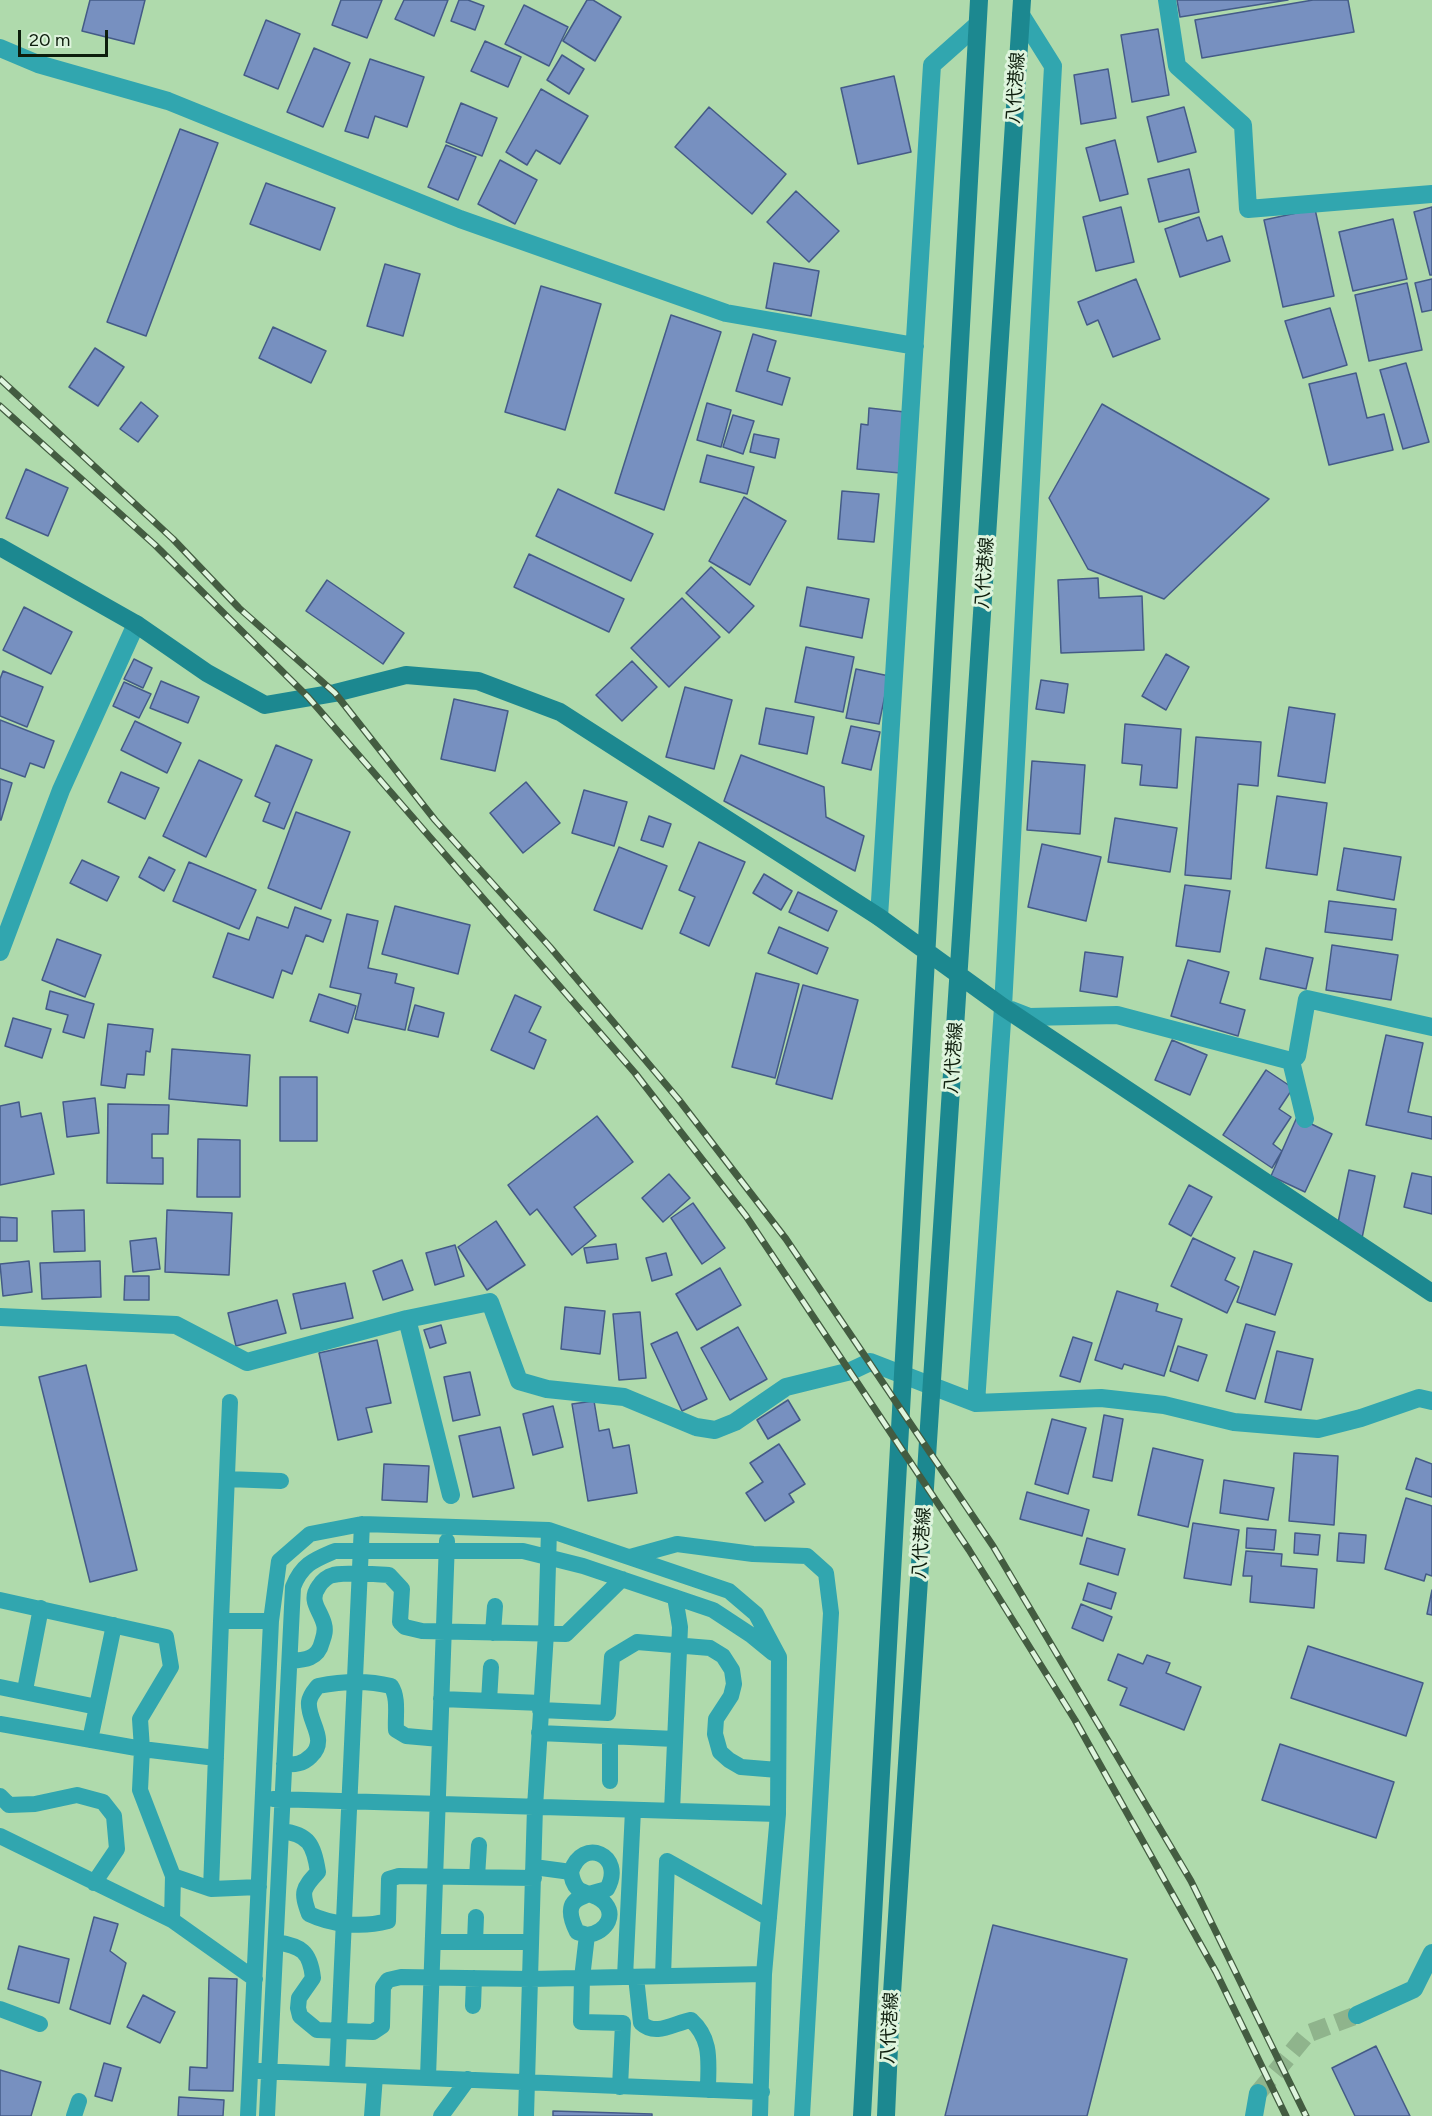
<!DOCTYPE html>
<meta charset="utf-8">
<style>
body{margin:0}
#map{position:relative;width:1432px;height:2116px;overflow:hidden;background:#afdaac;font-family:Figtree,sans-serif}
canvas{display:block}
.scale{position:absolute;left:18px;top:30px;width:90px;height:27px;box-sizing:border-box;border:3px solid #0d1d0c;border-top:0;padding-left:8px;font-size:18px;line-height:21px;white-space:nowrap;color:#0d1d0c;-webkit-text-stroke:4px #def4dd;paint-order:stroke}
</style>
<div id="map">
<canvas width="1432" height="2116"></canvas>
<div class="scale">20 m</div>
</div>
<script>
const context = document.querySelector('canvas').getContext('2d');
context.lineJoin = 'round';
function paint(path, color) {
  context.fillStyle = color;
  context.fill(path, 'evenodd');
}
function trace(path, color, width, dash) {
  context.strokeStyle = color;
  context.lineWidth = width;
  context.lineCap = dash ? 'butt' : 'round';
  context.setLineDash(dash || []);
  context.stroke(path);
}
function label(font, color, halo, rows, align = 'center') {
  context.font = font + ' Figtree,"Noto Sans JP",sans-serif';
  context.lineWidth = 6;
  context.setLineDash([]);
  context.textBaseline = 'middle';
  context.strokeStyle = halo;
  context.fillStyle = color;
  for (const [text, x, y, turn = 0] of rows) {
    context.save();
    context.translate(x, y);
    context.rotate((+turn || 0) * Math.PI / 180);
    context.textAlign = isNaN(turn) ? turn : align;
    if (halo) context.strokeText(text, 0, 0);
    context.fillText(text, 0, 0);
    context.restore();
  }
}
const building = new Path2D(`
 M90,0h55l-11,44 -52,-13z
 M341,0h41l-15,38 -35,-13z
 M404,0h44l-14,36 -39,-17z
 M459,0h9l16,6 -9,24 -24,-9z
 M587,0h6l28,17 -26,44 -32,-20z
 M1177,0h111l-108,17z
 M1313,0h35l6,32 -152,26 -7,-38z
 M524,5l44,22 -19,39 -44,-22z
 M266,20l34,14 -22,55 -34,-14z
 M1158,29l11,66 -37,7 -11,-67z
 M485,41l36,16 -13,30 -37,-16z
 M314,48l36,15 -27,64 -36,-15z
 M562,55l22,14 -15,25 -22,-14z
 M370,59l54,18 -17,50 -32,-11 -7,22 -23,-7z
 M1108,69l8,49 -35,6 -7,-49z
 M894,76l17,76 -53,12 -17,-76z
 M541,89l47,27 -28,48 -24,-14 -9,15 -21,-13z
 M461,103l36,15 -15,38 -36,-14z
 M709,107l77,67 -34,40 -77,-67z
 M1184,107l12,45 -38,10 -11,-45z
 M180,129l38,14 -72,193 -39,-14z
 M1115,140l13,54 -28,7 -14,-53z
 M446,145l30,12 -18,43 -30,-13z
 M500,160l37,20 -22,44 -37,-20z
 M1189,169l10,43 -40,10 -11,-43z
 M266,183l69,25 -15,42 -70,-26z
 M796,191l43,40 -30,31 -42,-40z
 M1121,207l13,55 -38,9 -13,-54z
 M1432,207v68h-2l-16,-63z
 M1315,209l19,87 -51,11 -19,-87z
 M1199,217l8,24 15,-5 8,25 -50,16 -15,-48z
 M1393,219l14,60 -54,12 -14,-59z
 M774,263l45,8 -8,45 -45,-8z
 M385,264l35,10 -17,62 -36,-10z
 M1136,279l24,60 -47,18 -15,-37 -11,5 -9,-23z
 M1432,279v31l-10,2 -7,-29z
 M1407,283l15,67 -53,11 -14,-66z
 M541,286l60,18 -36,126 -60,-18z
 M1330,308l17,57 -44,13 -18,-57z
 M671,315l50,17 -57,178 -49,-17z
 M273,327l53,24 -15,32 -52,-25z
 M753,334l23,7 -9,30 23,7 -8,27 -46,-14z
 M95,348l29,19 -26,39 -29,-19z
 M1406,363l23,79 -26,7 -23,-79z
 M1356,373l11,45 17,-4 9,36 -64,15 -20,-81z
 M141,402l17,14 -20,26 -18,-13z
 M707,403l24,7 -10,37 -24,-7z
 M1102,404l167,95 -105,100 -76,-30 -39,-71z
 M869,408l36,4 -5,61 -43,-4 4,-45 7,1z
 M733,415l21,6 -11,33 -20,-7z
 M754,434l25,5 -4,19 -25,-6z
 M707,455l47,12 -7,27 -47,-12z
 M26,469l42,19 -20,48 -42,-18z
 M558,489l95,45 -22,47 -95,-45z
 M842,491l37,3 -5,48 -36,-3z
 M744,497l42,24 -36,64 -41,-24z
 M529,554l95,45 -15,33 -95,-45z
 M711,567l43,39 -25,27 -43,-40z
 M1098,578l1,20 43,-2 2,54 -83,3 -3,-73z
 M327,580l77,53 -21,31 -77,-53z
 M807,587l62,12 -7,39 -62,-12z
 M682,598l38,39 -51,50 -38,-39z
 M24,607l48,25 -21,42 -48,-24z
 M806,647l48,10 -11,55 -48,-10z
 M1166,654l23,13 -23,43 -24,-14z
 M134,659l18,9 -9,20 -19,-9z
 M632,661l25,26 -35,34 -26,-26z
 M856,669l33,7 -10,48 -33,-6z
 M3,671l40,16 -16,40 -27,-11v-37z
 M1041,680l27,4 -4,29 -28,-4z
 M161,681l38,16 -11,26 -38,-15z
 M124,682l27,12 -12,24 -26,-12z
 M685,687l47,13 -18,69 -48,-12z
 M454,699l54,12 -13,60 -54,-12z
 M1289,707l46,7 -10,69 -47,-7z
 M766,708l48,9 -7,37 -48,-10z
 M0,720l54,21 -10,27 -14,-5 -5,14 -25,-9z
 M135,721l46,22 -14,30 -46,-23z
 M1125,724l56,5 -4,59 -37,-3 2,-20 -20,-2z
 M851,726l29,6 -9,38 -29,-7z
 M1196,737l65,5 -3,44 -20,-2 -7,95 -46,-4z
 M276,745l36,15 -28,69 -21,-8 7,-18 -15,-7z
 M741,755l83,32 2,30 38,19 -9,35 -131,-70z
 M199,760l43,20 -36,77 -43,-21z
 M1032,761l53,4 -5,69 -53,-4z
 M121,772l38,16 -14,31 -37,-17z
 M0,779l12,4 -11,37h-1z
 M526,782l34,41 -37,30 -33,-40z
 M584,790l43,12 -13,44 -42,-13z
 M1277,796l50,7 -10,72 -51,-7z
 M296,812l54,20 -29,77 -53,-21z
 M649,816l22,8 -8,23 -22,-7z
 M1115,818l62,10 -7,44 -62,-10z
 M699,842l46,20 -36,84 -29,-13 15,-36 -16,-7z
 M1042,844l59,13 -15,64 -58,-14z
 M619,847l48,19 -25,63 -48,-19z
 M1344,848l57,9 -7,43 -57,-10z
 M149,857l26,13 -11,21 -25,-14z
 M82,860l37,17 -12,24 -37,-18z
 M189,862l67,28 -17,39 -66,-28z
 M764,874l28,17 -11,19 -28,-17z
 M1185,885l45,6 -10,61 -44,-6z
 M798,892l39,19 -9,20 -39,-19z
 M1329,901l67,8 -4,31 -67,-8z
 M395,906l75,19 -12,49 -76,-20z
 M295,907l36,13 -8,22 -17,-7 -14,39 -10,-4 -9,28 -60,-21 15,-44 21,7 8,-23 31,11z
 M347,914l31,7 -10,47 29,6 -2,9 19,5 -9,42 -50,-11 6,-25 -31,-7z
 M779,927l49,21 -11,26 -49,-21z
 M57,939l44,16 -16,42 -43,-17z
 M1332,945l66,10 -7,45 -65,-10z
 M1266,948l47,10 -7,31 -46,-10z
 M1085,952l38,5 -6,40 -37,-6z
 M1188,960l41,12 -9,31 25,7 -7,26 -67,-20z
 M756,973l43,11 -24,94 -43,-11z
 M803,985l55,15 -26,99 -56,-15z
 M50,991l44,13 -10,34 -21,-6 5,-17 -22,-6z
 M319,994l37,12 -8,27 -38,-12z
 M515,995l26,12 -12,25 17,8 -12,29 -43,-19z
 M415,1005l29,8 -6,24 -30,-7z
 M13,1018l38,11 -9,29 -37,-12z
 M108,1024l45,5 -3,23 -4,-1 -2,24 -17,-1 -2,14 -24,-3z
 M1386,1035l37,8 -15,69 24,5v22l-66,-14z
 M1172,1040l35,15 -17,40 -35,-15z
 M172,1049l78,6 -3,51 -78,-7z
 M1266,1070l27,18 -14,21 12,8 -18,27 9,7 -10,17 -49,-33z
 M280,1077h37v64h-37z
 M95,1098l4,35 -32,4 -4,-35z
 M19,1102l2,15 20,-4 13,61 -54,11v-79z
 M108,1104l61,1 -1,29h-16v24h11v26l-56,-1z
 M597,1116l36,46 -59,45 22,29 -24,19 -35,-46 -7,6 -22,-30z
 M1297,1117l35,17 -27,58 -34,-16z
 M198,1139l42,1v57h-43z
 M1349,1170l26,6 -13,62 -26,-6z
 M1412,1173l20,4v37l-28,-7z
 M669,1174l21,24 -27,24 -21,-24z
 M1189,1185l23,12 -21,39 -22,-12z
 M693,1203l32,45 -23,16 -31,-46z
 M84,1210l1,41 -31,1 -2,-41z
 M167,1210l65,3 -3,62 -64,-3z
 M0,1217l17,1v23h-17z
 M496,1221l29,44 -38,25 -29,-43z
 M156,1238l4,31 -27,3 -3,-31z
 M1193,1238l42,20 -10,22 14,7 -12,26 -56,-27z
 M616,1244l2,15 -31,4 -3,-15z
 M455,1245l9,31 -29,9 -9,-32z
 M1254,1251l38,13 -17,51 -38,-13z
 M666,1253l6,22 -20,6 -6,-23z
 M402,1260l11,30 -30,10 -10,-29z
 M29,1261l3,31 -29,4 -3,-32z
 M100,1261l1,36 -59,2 -2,-36z
 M720,1268l21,37 -44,25 -21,-36z
 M125,1276h24v24h-25z
 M345,1283l8,35 -52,11 -8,-35z
 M1117,1291l41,13 -2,7 26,8 -18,57 -40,-12 -2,5 -27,-9z
 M277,1300l9,33 -50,13 -8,-33z
 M565,1307l40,4 -5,43 -39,-5z
 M640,1312l6,66 -27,2 -6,-66z
 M1246,1324l29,8 -20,67 -29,-8z
 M441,1325l5,18 -16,5 -6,-18z
 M738,1327l29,52 -37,21 -29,-52z
 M677,1332l30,67 -25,12 -31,-67z
 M1073,1337l19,6 -12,39 -20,-6z
 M377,1340l14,63 -25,5 6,24 -34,8 -19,-87z
 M1178,1346l29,9 -9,26 -28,-10z
 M1277,1351l36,8 -12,51 -36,-8z
 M86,1365l51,205 -47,12 -51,-205z
 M470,1372l10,43 -27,6 -9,-44z
 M788,1400l12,20 -32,19 -11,-19z
 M594,1401l5,30 10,-2 4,19 16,-3 8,48 -49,8 -16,-97z
 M553,1406l10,41 -30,8 -10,-41z
 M1104,1415l19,4 -11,62 -19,-4z
 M1052,1419l34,9 -18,66 -33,-10z
 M500,1427l14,61 -41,9 -14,-61z
 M779,1444l26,40 -16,10 5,8 -29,19 -19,-28 17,-11 -13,-19z
 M1153,1448l50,12 -15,67 -50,-12z
 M1294,1453l44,3 -4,69 -45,-4z
 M1416,1458l16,6v33l-26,-8z
 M384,1464l45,2 -2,36 -45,-2z
 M1224,1480l50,8 -6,32 -48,-7z
 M1027,1492l62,18 -7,26 -62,-17z
 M1406,1498l26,8v70l-6,-2 -2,7 -39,-12z
 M1193,1523l46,7 -8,55 -47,-7z
 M1247,1528l29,2 -2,20 -28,-2z
 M1295,1533l25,2 -2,20 -24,-2z
 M1339,1533l27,2 -2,28 -27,-2z
 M1087,1538l38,11 -7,26 -38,-11z
 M1246,1551l36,3 -1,12 36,3 -3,39 -64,-6 2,-26h-9z
 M1088,1583l28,10 -5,16 -28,-9z
 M1432,1590v25l-5,-1z
 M1081,1604l31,13 -9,24 -31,-13z
 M1308,1646l115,37 -17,53 -115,-38z
 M1118,1654l25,10 4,-9 23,8 -4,10 35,14 -17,43 -64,-25 7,-17 -19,-8z
 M1280,1744l114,38 -18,56 -114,-38z
 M94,1917l24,7 -8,27 16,12 -16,61 -40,-15z
 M993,1925l134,34 -40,157h-142z
 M19,1946l50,13 -10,44 -51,-14z
 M209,1978l28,1 -4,112 -44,-1 1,-23 17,1z
 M143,1995l32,17 -15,31 -33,-16z
 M1376,2046l34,70h-55l-23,-48z
 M104,2063l17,5 -9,33 -17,-5z
 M0,2070l41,12 -10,34h-31z
 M179,2097l45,3 -1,16h-45z
 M553,2111l99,3v2h-99z`);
paint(building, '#7790c0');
trace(building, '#445b87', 1.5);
trace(new Path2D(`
 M1258,2093l49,-59 50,-19`), '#8fb48c', 18, [18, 9]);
trace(new Path2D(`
 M227,1479l54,2
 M630,1557l47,-13 76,10 54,2 19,17 5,40 -29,503
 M0,1600l166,37 5,30 -31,52 2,30 -2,41 33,86 38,13 48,-2
 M221,1621l9,-219
 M493,1633l2,-27
 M290,1661c15,-1 28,-2 32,-19 2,-6 4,-11 2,-18 -4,-15 -16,-23 -5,-38 3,-5 9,-10 14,-11 18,-3 38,-1 56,0l13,14 -2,33 5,5 17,4 144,3 56,-55
 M0,1687l97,20
 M25,1690l16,-82
 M441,1699l100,4
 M489,1701l2,-34
 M540,1710l68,3 4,-56 25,-15 73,6 13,8 9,14 2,14 -3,12 -15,23 -1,15 5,18 9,8 12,7 37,3
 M0,1724l142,25 74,9
 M539,1733l136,6
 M90,1740l24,-115
 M284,1764c11,1 19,0 27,-8 18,-17 -4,-35 -2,-54 1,-7 5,-11 9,-16 25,-5 49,-6 73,0 8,12 4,30 5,44l10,6 34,3
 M610,1781v-44
 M0,1796l9,9 26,-1 42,-9 26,7 11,14 3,33 -23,34
 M273,1799l505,15
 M672,1811l8,-184 -5,-30
 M281,1831c28,3 33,14 37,41 -16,17 -17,20 -9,42 23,11 53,14 79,7l1,-42 10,-3 135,2
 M0,1836l172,84 83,59
 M534,1867l37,5c1,7 2,12 7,17 6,5 16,5 22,10 19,13 7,34 -13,36l-5,43 -1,44 42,1 -3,64
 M571,1872c11,-36 55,-17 36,17 -27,8 -47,9 -30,43l10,3
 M477,1877l2,-32
 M211,1889l10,-268h50
 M172,1920l1,-44
 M276,1942c25,4 34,9 37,36l-14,20 -1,10 2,8 17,14 56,2 9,-6 1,-39 5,-7 13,-3 129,2 234,-5
 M433,1942h98
 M475,1942l1,-25
 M663,1976l4,-115 102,57
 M625,1977l8,-167
 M636,1977l5,46c15,14 33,0 50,-3 22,20 17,43 17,70
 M473,2006l1,-28
 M0,2009l40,15
 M259,2071l503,21
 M337,2074l25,-550
 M428,2077l19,-536
 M74,2116l5,-15
 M248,2116l23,-495 8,-60 31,-27 52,-10 187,6 180,61 27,23 23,43 -1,157 -14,160 -4,142
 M267,2116l26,-529c9,-23 21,-27 42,-36h188l60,15 130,44 38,25 22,18
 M372,2116l3,-40
 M441,2116l27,-37
 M526,2116l9,-309 11,-174 3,-103`), '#31a6af', 16);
trace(new Path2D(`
 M1167,0l10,66 66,59 5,84 184,-15
 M0,48l38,16 130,37 292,118 266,94 189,33
 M879,917l53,-852 45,-40
 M0,952l61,-162 75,-166
 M1011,1010l18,7 88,-2 174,46 6,-5 10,-57 125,28
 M1291,1061l14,58
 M0,1317l176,8 71,37 160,-43 83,-17 29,79 28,8 77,8 72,30 19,3 20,-8 51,-35 65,-16 19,-9 106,41 125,-5 63,7 70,17 84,7 43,-11 58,-20 13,3
 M407,1319l44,176
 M976,1403l27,-396 50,-941 -32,-51
 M1357,2015l57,-26 18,-36
 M1254,2116l4,-23`), '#31a6af', 18);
trace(new Path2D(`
 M0,547l136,77 71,49 58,32 70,-12 71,-18 72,6 82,31 319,205 124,90 429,286
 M862,2116l117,-2116
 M886,2116l4,-92 132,-2024`), '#1c8890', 18);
const rail = new Path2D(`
 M0,379l173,160 66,69 96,85 100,127 115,127 129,153 107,139 207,307 198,335 115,235
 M0,406l155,139 153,152 327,376 111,143 223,334 106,170 141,252 70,144`);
trace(rail, '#435c41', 7);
trace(rail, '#def4dd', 4.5, [14]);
label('18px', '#0d1d0c', '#def4dd', [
 ["八代港線",1016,88,-86],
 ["八代港線",985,573,-86],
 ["八代港線",954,1058,-86],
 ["八代港線",922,1543,-86],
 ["八代港線",890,2028,-87]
]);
</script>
